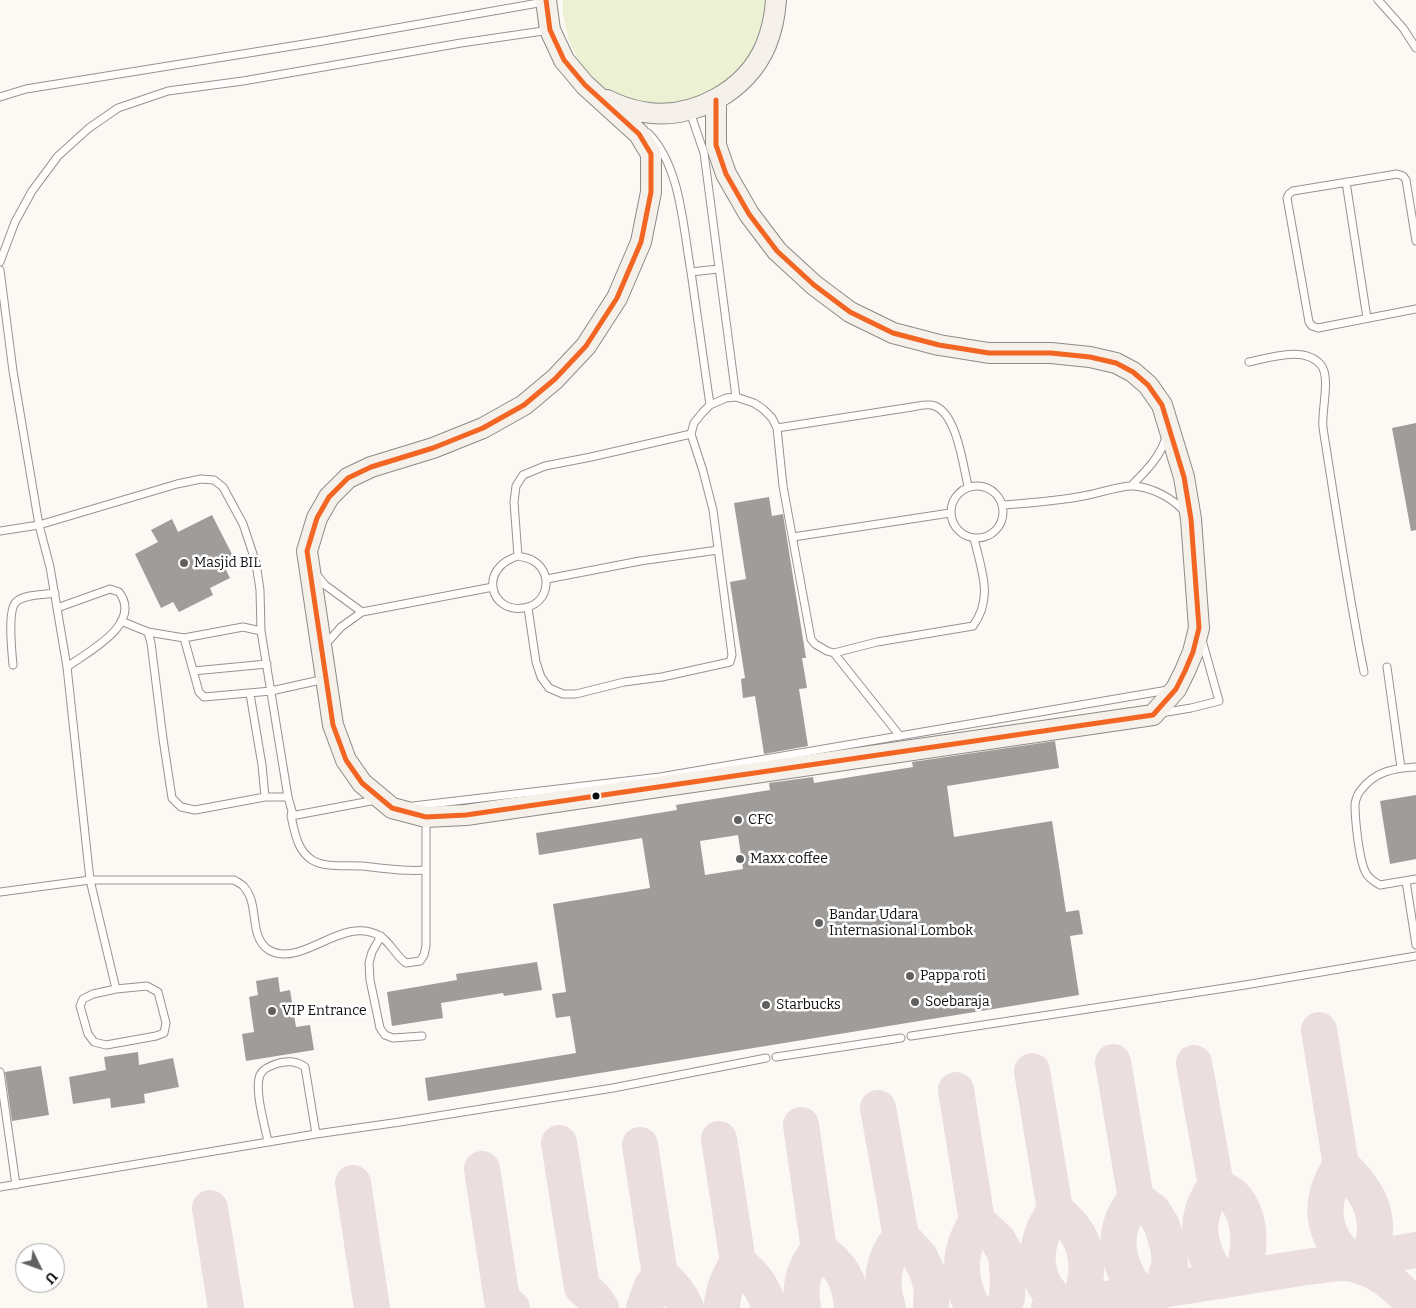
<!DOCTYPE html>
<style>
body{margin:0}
#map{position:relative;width:1416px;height:1308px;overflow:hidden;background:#fcf8f4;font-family:Bitter,serif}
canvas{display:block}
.north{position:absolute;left:15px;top:1243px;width:50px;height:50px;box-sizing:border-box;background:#fff;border:1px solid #9f9f9f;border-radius:50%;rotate:132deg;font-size:14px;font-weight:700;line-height:20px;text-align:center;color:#0f0f0f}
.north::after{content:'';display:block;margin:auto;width:18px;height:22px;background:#62615f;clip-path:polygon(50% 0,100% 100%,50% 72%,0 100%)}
</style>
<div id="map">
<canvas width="1416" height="1308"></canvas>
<div class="north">U</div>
</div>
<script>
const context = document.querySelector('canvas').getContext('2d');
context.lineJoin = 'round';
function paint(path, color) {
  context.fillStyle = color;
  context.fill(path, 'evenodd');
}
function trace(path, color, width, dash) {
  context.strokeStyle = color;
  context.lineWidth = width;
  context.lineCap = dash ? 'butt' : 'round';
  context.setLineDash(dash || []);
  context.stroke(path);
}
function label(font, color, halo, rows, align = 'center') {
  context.font = font + ' Bitter,serif';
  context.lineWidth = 5;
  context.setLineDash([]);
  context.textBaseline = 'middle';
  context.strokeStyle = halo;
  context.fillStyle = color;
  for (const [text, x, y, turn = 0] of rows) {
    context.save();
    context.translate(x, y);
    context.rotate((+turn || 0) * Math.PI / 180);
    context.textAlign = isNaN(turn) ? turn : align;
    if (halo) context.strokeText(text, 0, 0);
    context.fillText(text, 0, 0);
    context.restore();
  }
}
paint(new Path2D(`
 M563,0h206l-9,47 -34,42 -50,19 -53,-9 -23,-14 -19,-20 -12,-24 -6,-26z`), '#ecf1d3');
trace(new Path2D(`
 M1319,1030l22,135c-25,38 -21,78 21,102
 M1113,1062l23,137c-21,24 -23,52 -7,80 3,6 9,10 13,15
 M1194,1063l22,122c6,4 12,7 17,11 20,21 19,59 6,82
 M1032,1071l23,139c34,26 37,54 25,93
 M956,1090l21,131 21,19 8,15 2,22 -1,21 -4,10
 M878,1108l23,128 19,21 8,17 4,16 -1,18
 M801,1125l18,125c23,16 31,30 33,58
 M719,1139l19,123c18,16 24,24 32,46
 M559,1143l23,144 12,11 7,10
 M640,1145l20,130c12,9 20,19 26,33
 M1341,1165c29,27 43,54 28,93
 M482,1169l20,131 10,8
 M353,1183l19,125
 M1216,1185c-25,35 -18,64 5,96
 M1136,1199l17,12 9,15 6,20 2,18 -9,27
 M210,1208l16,100
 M1055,1210c-15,22 -24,49 -11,74 4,8 11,15 17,22
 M1349,1262l67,-12
 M644,1308l8,-22 8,-11
 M722,1308c0,-17 7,-32 16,-46
 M803,1308c-4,-23 0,-41 16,-58
 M888,1308c-9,-26 -5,-50 13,-72
 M973,1308c-16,-31 -15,-58 4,-87
 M1049,1308l257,-41c13,-1 26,-4 39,-4 22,0 59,24 68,45`), '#eadede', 36);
paint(new Path2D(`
 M1416,423v107l-5,1 -19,-103z
 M769,497l3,19 11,-2 23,144h-4l5,30 -8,1 9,57 -44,8 -9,-58 -12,2 -2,-19 4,-1 -15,-96 16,-3 -12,-76z
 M212,515l23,45 -11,6 6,12 -20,10 3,7 -34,17 -6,-10 -12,6 -26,-54 23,-12 -7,-12 21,-11 6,13z
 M1055,741l4,27 -112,18 7,51 98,-16 14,91 13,-2 4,24 -13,2 9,59 -651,106 -3,-23 151,-25 -6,-37 -14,2 -4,-24 14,-2 -13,-88 97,-16 -8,-50 -103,17 -3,-22 141,-23 -1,-5 94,-15 -1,-7 44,-6 1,6 99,-16 -1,-5zM738,835l5,34 -38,6 -5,-34z
 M1416,795v64l-26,5 -10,-63z
 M537,962l5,28 -38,6 -1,-3 -62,10 2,15 -51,8 -5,-34 70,-12 -1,-6z
 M278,977l2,15 10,-2 6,37 14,-2 4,25 -68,11 -4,-27 12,-2 -5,-35 9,-2 -2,-14z
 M138,1052l1,13 34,-7 6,29 -35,7 1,9 -34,5 -1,-10 -37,6 -4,-27 37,-7 -2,-13z
 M41,1066l8,49 -37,6 -7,-49z`), '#9f9c99');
const lane = new Path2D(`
 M1378,0l25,28 13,20
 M0,97l26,-8 297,-48 221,-39
 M690,112l14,41 32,244
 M648,133c33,33 35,95 43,139l27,-3
 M1346,182l21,136
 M1416,241l-10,-61 -3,-4 -6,-2 -104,17 -4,3 -2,4 22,124 3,4 6,2 98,-19
 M0,262l15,-40 17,-31 26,-35 31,-28 29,-20 50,-17 75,-10 218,-38 89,-13
 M0,270l13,101 26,154 11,42 17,100 23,213 -90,12
 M691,272l19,133
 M1249,362c20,-4 56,-17 72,3 10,13 0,46 2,63 13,82 25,163 41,244
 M777,428l135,-21c7,-1 16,-4 23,-1 22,9 28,59 33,80
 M1132,485c14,-14 29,-29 34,-48
 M951 512a26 26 0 1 1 52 0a26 26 0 1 1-52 0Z
 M1003,505c29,-2 57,-4 85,-10 11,-2 35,-10 45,-9 19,1 39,12 51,25
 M0,531l39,-6 138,-41 24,-5 13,1 9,7 20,37 13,39 4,27 1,41
 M793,537l157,-24
 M518,556l-4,-54 2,-16 7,-11 22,-9 46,-9 100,-23
 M518,556c4,1 10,2 14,4 14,8 18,23 10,37 -5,7 -11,10 -19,11 -33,5 -45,-40 -5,-52z
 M317,575l8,10 37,27
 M547,579l93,-18 78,-11
 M57,608l53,-19 9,3c24,32 -30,59 -52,75
 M528,608l8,54 5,15 8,11 14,6h13l48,-12 38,-5 68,-15 2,-7 -19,-145 -10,-39 -12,-37 3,-11 9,-11 7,-7 16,-7 10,-1 18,6 9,6 9,9 5,10 6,58 28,153 4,5 12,7 7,2 43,-11 96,-16c21,-29 8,-56 1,-88
 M121,621l27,11 3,11 12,96 9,59 9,9 14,3 70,-13h23l-27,-166 -18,-4 -59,11 -36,-6
 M184,638l15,54 5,5 67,-6 54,-12
 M325,645l16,-18 21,-15 131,-25
 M834,653l66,83
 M13,665c-1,-13 -6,-54 3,-63 8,-8 28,-7 39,-9
 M1387,667l14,101
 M193,671l74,-7
 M250,694l12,71 3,32
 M1161,713l30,-5 28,-7 -17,-61
 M1416,767c-21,1 -41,4 -55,23 -3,3 -5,9 -6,14 0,15 4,57 11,69 3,6 9,9 14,12l36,-6
 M288,797l4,14 -1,5 85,-16
 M413,806l247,-29 508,-87
 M291,816c4,17 6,34 21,44 13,8 35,5 49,6 23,2 43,6 65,4
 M1406,881l10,64
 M381,936l-9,16 -3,11 1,17 10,48 5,7 8,3 29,-2
 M116,989l31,-3 11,6 8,31 -2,10 -8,3 -50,9 -12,-3 -6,-8 -8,-28 3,-7 10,-5 23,-5 -26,-109h144c3,2 8,4 10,7 16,17 4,50 25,63 33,19 73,-36 111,-14 10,6 16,20 26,27l14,-2 4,-6 2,-9v-128
 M911,1036l334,-51 171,-29
 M776,1057l125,-19
 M0,1072l16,113
 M268,1142c-3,-16 -14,-52 -8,-67 3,-7 12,-10 19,-12 10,-2 18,-2 26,4l11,67
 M0,1187l316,-53 84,-12 213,-34 153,-30`);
const secondary = new Path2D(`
 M546,0l4,30 14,30 21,25 54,49 12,20v38l-10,50 -24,56 -31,48 -31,33 -31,26 -41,23 -50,20 -62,19 -23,11 -19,19 -12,21 -10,33 26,174 13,35 16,23 30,25 34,9 40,-2 687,-100 23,-26 9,-18 8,-19 6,-24 -8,-109 -7,-42 -22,-72 -14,-20 -15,-13 -17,-9 -26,-6 -39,-4h-62l-50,-8 -46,-12 -43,-21 -36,-27 -37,-34 -28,-37 -23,-40 -10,-29v-45
 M607,100c12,6 23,10 36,12 49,9 104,-21 123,-67 6,-15 9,-29 10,-45`);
trace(lane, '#969492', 9);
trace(secondary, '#8c8b89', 22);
trace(lane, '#fffefd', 7);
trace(secondary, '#f5f1ea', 20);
trace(new Path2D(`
 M546,0l4,30 14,30 21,25 54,49 12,20v38l-10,50 -24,56 -31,48 -31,33 -31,26 -41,23 -50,20 -62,19 -23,11 -19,19 -12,21 -10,33 26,174 13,35 16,23 30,25 34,9 40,-2 687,-100 23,-26 9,-18 8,-19 6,-24 -8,-109 -7,-42 -22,-72 -14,-20 -15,-13 -17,-9 -26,-6 -39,-4h-62l-50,-8 -46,-12 -43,-21 -36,-27 -37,-34 -28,-37 -23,-40 -10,-29v-45`), '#f26522', 5);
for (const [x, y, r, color] of [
 [184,563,5,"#62615f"],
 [596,796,4.5,"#0f0f0f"],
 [738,820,5,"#62615f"],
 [740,859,5,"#62615f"],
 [819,923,5,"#62615f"],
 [910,976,5,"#62615f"],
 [915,1002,5,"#62615f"],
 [766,1005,5,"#62615f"],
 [272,1011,5,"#62615f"]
]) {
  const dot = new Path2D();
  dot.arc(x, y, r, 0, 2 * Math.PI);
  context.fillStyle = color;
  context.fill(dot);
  trace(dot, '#fff', 2);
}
label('14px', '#0f0f0f', '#fff', [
 ["Masjid BIL",194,563],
 ["CFC",748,820],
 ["Maxx coffee",750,859],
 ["Bandar Udara",829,915],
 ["Internasional Lombok",829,931],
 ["Pappa roti",920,976],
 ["Soebaraja",925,1002],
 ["Starbucks",776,1005],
 ["VIP Entrance",282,1011]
], 'left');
</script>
